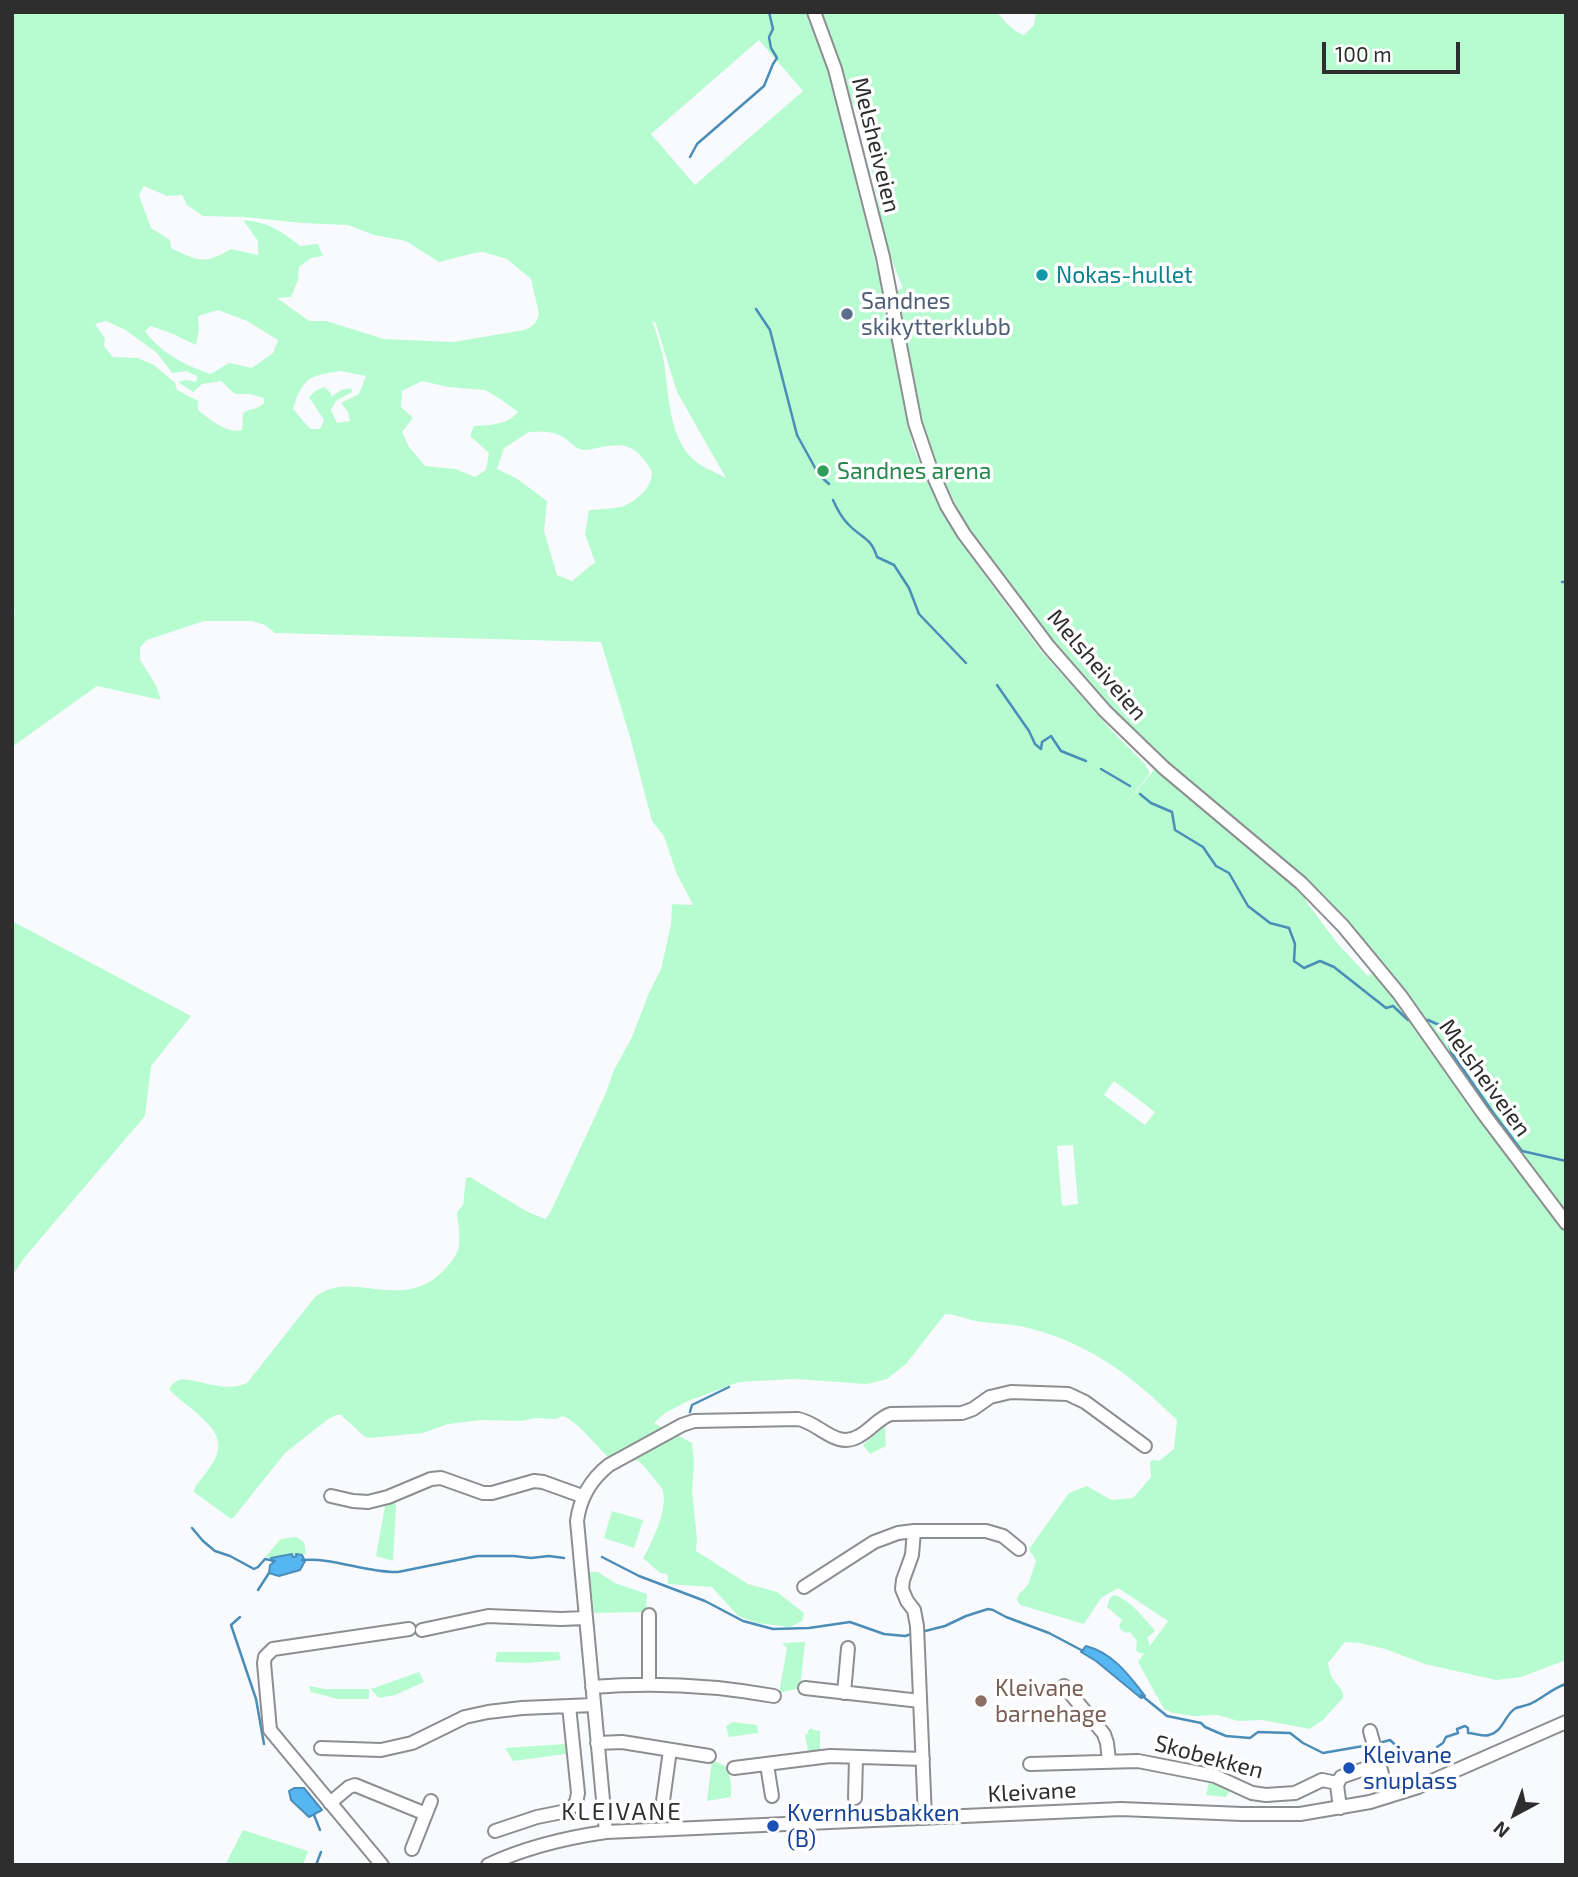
<!DOCTYPE html>
<style>
body{margin:0}
#map{position:relative;width:1578px;height:1877px;overflow:hidden;background:#f9fafd;font-family:"Exo 2",sans-serif}
canvas{display:block}
.frame{position:absolute;inset:0;border:14px solid #2e2e2f;pointer-events:none}
.north{position:absolute;left:1480px;top:1779px;width:70px;height:70px;-webkit-text-stroke:5px #fff;paint-order:stroke;rotate:221deg;font-size:19px;font-weight:700;line-height:28px;text-align:center;color:#2e2e2f}
.north::after{content:'';display:block;margin:auto;width:24px;height:32px;background:#2e2e2f;clip-path:polygon(50% 0,100% 100%,50% 72%,0 100%)}
.scale{position:absolute;left:1322px;top:42px;width:138px;height:32px;box-sizing:border-box;border:4px solid #2e2e2f;border-top:0;padding-left:9px;font-size:21px;line-height:24px;white-space:nowrap;color:#2e2e2f;-webkit-text-stroke:5px #fff;paint-order:stroke}
</style>
<div id="map">
<canvas width="1578" height="1877"></canvas>
<div class="frame"></div>
<div class="north">N</div>
<div class="scale">100 m</div>
</div>
<script>
const context = document.querySelector('canvas').getContext('2d');
context.lineJoin = 'round';
function paint(path, color) {
  context.fillStyle = color;
  context.fill(path, 'evenodd');
}
function trace(path, color, width, dash) {
  context.strokeStyle = color;
  context.lineWidth = width;
  context.lineCap = dash ? 'butt' : 'round';
  context.setLineDash(dash || []);
  context.stroke(path);
}
function label(font, color, halo, rows, align = 'center') {
  context.font = font + ' "Exo 2",sans-serif';
  context.lineWidth = 7;
  context.setLineDash([]);
  context.textBaseline = 'middle';
  context.strokeStyle = halo;
  context.fillStyle = color;
  for (const [text, x, y, turn = 0] of rows) {
    context.save();
    context.translate(x, y);
    context.rotate((+turn || 0) * Math.PI / 180);
    context.textAlign = isNaN(turn) ? turn : align;
    if (halo) context.strokeText(text, 0, 0);
    context.fillText(text, 0, 0);
    context.restore();
  }
}
paint(new Path2D(`
 M12,12h796l10,16 70,285 25,134 27,61 35,54 66,89 71,80 33,33 5,9 -25,32 34,-41 -80,-85 -112,-153 -41,-79 -21,-118 -9,-38 7,-3c-23,-51 -27,-107 -41,-161 -5,-17 -14,-32 -22,-49 -9,-21 -15,-44 -22,-66h179c7,9 16,19 27,23l10,-10 2,-13h530v1648l-45,17 -25,3 -71,-16 -40,-15 -26,-6 -14,-1 -17,21c1,6 2,12 5,16 5,8 11,10 10,19l-20,22 -13,9 -48,-9 -24,1 -20,-6 -24,1 -21,-3 -9,-4 -26,-47 6,-9h-5l-3,-3 1,-9 -7,-9 -4,1 -5,-3 -2,-4 3,-6 -15,-13 3,-9 4,-3c15,4 27,20 38,32l3,4 -8,7 2,4v5l19,-26 -50,-33 -17,10 -17,26 -57,-17 -7,-2 -3,-5 2,-6 9,-9 8,-24 -7,-12 40,-56 18,-7 24,14 22,-2 18,-21 -1,-14 2,-3 7,1 15,-12 3,-29c-46,-45 -89,-78 -153,-93 -16,-4 -32,-3 -48,-6 -11,-2 -20,-7 -31,-7l-39,50 -19,15 -20,5 -72,-5 -56,3 -51,19 -23,12 -11,10 38,20 2,20 -2,27 5,50 -1,11 52,33 29,8 27,21 -2,8 -12,6 -33,-4 -19,-7 -26,-29 -44,-3 -1,-14v4l-7,-1 -17,-15c8,-13 27,-53 19,-69 -2,-4 -7,-9 -10,-13 -15,-19 -14,-18 -38,-14 -18,-14 -31,-37 -51,-46l-8,3 -20,-1 -13,3 -41,-1 -33,4 -25,9 -54,5 -5,-2 -23,-21h-5l-9,5 -42,33 -51,64 -3,2 -37,-27 1,-5c7,-10 18,-21 22,-33 10,-27 -33,-47 -48,-65 3,-4 4,-6 8,-8 14,-7 44,14 70,2l68,-86c38,-30 88,19 131,-29 6,-7 12,-14 13,-23 1,-11 -1,-22 -2,-33l6,-7 3,-27 4,-1 56,34 19,8 5,-6 56,-120 7,-21 19,-35 17,-44 12,-24 10,-44 1,-21 21,1 -17,-33 -12,-36 -12,-15 -22,-84 -29,-95 -326,-9 -10,-8 -13,-4h-48l-57,19 -7,7v13l16,25 5,15 -64,-14 -85,61v-133l3,-1 -3,-4zM759,40l44,51 -108,94 -44,-51zM144,186l23,10 15,-1 5,10 16,11 41,1 58,6 46,2 26,10 32,6 33,21 35,-9 9,-1 24,7 24,20 8,35c-2,10 -7,13 -15,16l-71,12 -69,-3 -58,-18h-17l-32,-23 14,-1 7,-17 1,-13 12,-9 12,-2 -5,-12 -18,2c-20,-16 -32,-24 -57,-26l15,21v14l-27,-6c-26,16 -34,12 -60,-1l-1,-8 -19,-12 -12,-33zM218,310l29,11 31,19 -5,13 -21,15 -23,-5 -18,11c-25,-8 -50,-21 -66,-43l6,-5 22,8 23,11 3,-16 -1,-13zM652,320l4,4 21,68 49,86c-12,-7 -27,-11 -37,-23 -22,-26 -20,-67 -26,-98 -3,-13 -7,-25 -11,-37zM106,321l18,8 33,24 15,20 14,-2 11,5 -1,6 -10,-2 -8,2 15,10 9,-8 19,-3 14,13h14l15,4v5c-6,7 -14,5 -21,10l-1,17c-15,4 -33,-11 -44,-20v-9l-21,-11 -2,-7 -21,-18 -16,-7 -25,-1 -9,-11 1,-8 -10,-14zM340,371l26,5 -7,18 -18,9 7,9 2,9 -13,2 -6,-13 5,-9 16,-9 -1,-4 -10,2 -10,7v-4l-7,-6 -9,4 -6,6 15,23 -4,9h-10l-17,-20c9,-31 16,-33 47,-38zM422,381l26,6 37,3 15,9 18,13c-11,13 -27,13 -44,14l-4,10 19,17 -3,17 -11,7 -20,-8 -30,-3 -16,-19 -7,-15 11,-14 -12,-11 1,-16zM529,432c14,0 25,-2 37,7 4,3 10,9 14,10 5,2 12,0 17,-1 28,-7 41,-2 55,24 0,16 -15,28 -28,34 -10,3 -24,3 -35,4l-4,24 10,28 -23,19 -15,-6 -13,-44 3,-30 -31,-23 -19,-9 7,-21zM1308,896h1l66,75 -7,5 -30,-32 -33,-44zM1114,1081l41,31 -10,13 -41,-30zM1073,1145l5,59 -16,2 -5,-60z
 M12,921l179,95 -40,50 -6,50 -121,142 -12,18z
 M885,1426l1,20 -16,8 -7,-9z
 M395,1498l1,8 -3,55 -17,-5 10,-55z
 M612,1511l31,9 -9,28 -30,-10z
 M296,1537l8,5 2,12h-9l-1,3h-4l-1,-3 -20,4 -6,-1 16,-18z
 M589,1572h9l17,11 32,11 -1,18 -52,1z
 M805,1642l-5,46 -21,5 8,-45 -5,-5z
 M497,1652h62l2,8 -33,3 -33,-1z
 M419,1672l5,10 -29,13 -16,3 -8,-9z
 M309,1686l16,3h44v10h-32l-26,-7z
 M733,1722l24,3 1,8 -29,4 -3,-11z
 M812,1728l1,2 7,1v19h-6v2l-6,-1 -3,-16 3,-2v-3z
 M565,1744l1,10 -53,7 -8,-13z
 M712,1760l15,7 4,16v14l-24,4z
 M1210,1779l22,8 -6,10 -20,-2z
 M243,1830l65,21 -5,14h-78z`), '#b7fcd1');
const water = new Path2D(`
 M292,1554l1,3h3v-3l6,1 3,6 -5,9 -21,6 -10,-3 1,-8 3,-2 -2,-5z
 M1086,1646c27,7 43,29 59,50l-4,2 -45,-37 -15,-9z
 M294,1788h10l18,22 -13,7 -18,-17 -2,-9z`);
paint(water, '#56b6f2');
trace(water, '#4a8db8', 2);
trace(new Path2D(`
 M690,157l7,-13 67,-58 9,-22 4,-6 -6,-10 -2,-11 4,-8 -4,-17
 M756,309l14,21 27,105 22,40 10,9
 M833,500c4,9 8,17 15,24 13,14 23,13 29,33l17,8 15,23 10,26 47,49
 M1562,582h4
 M997,685l32,46 6,13 6,5 1,-7 9,-6 10,15 25,10
 M1101,769l29,17
 M1140,794l11,9 21,9 3,18 28,17 13,19 13,7 19,33 22,17 19,5 6,16 -1,17 10,7 16,-7 14,6 52,41 7,-2 15,14h4
 M1422,1020h6l18,8 5,24 43,62 28,37 44,10
 M690,1412l2,-7 37,-18
 M192,1528l11,13 12,10 15,5 24,13 4,-2 7,-8 10,2
 M602,1557l37,19 66,25 38,20 30,8 36,-1 41,-6 34,12 21,2 10,-3
 M302,1560c31,-3 64,13 96,12l79,-16h37l17,2 18,-2 15,2
 M258,1590l11,-17
 M240,1617l-9,8 25,74 8,45
 M921,1632l24,-6 21,-10 22,-7 5,1 13,7 43,16 34,18
 M1141,1695l26,21 34,7 4,4 21,9 24,2 8,-6 32,1 13,10 20,10 46,-8
 M1379,1743l11,-3 11,10 16,11 20,-9v-5l6,-4 3,-6 12,-4 -1,-4 8,-3 3,2v5c6,0 16,4 21,2 15,-4 15,-20 27,-27 5,-2 11,-2 16,-5 12,-6 21,-15 34,-19
 M314,1815l6,15
 M316,1865l5,-13`), '#4a8db8', 2.5);
const minor = new Path2D(`
 M814,12l21,57 48,188 32,166 16,47 16,36 17,28 85,113 56,64 59,57 137,115 42,43 57,69 83,118 83,110
 M331,1496l22,5 15,1 20,-5 43,-18 10,-1 42,15h9l42,-12 9,1 39,14
 M914,1531l-2,24 -9,25 -1,9 5,12 7,9 3,16 8,192
 M804,1587l70,-45 24,-9 16,-2h72l17,5 16,13
 M422,1630l66,-14 73,3 24,-1
 M649,1684v-69
 M1064,1686l40,48 3,9 2,18
 M592,1687c61,-5 122,-2 182,9
 M805,1688l115,13
 M844,1693l4,-45
 M1370,1731l12,43 5,23
 M597,1743l25,-1 87,14
 M321,1748l60,2 31,-7 53,-26 23,-5 34,-4 71,-3
 M1030,1764l108,-3 77,15 37,17 14,2 29,-2 27,-13 15,3
 M767,1765l5,31
 M734,1768l96,-12 93,3
 M855,1798l1,-40
 M663,1801l7,-51
 M330,1803l19,-16 6,-2 71,29
 M1340,1808l-3,-23 4,-8 26,-9 15,6
 M495,1831l42,-14 30,-6 9,-8 2,-10 -9,-87
 M606,1832l-29,-311c3,-23 13,-41 32,-56l73,-40 12,-4 104,-2c22,4 38,31 61,17 12,-6 19,-18 32,-22l71,-1 11,-4 17,-12 21,-5 57,2 17,8 60,44
 M412,1849l19,-48
 M382,1865l-112,-135 -6,-67 1,-6 8,-8 136,-20
 M488,1865c38,-18 76,-27 118,-33l515,-23 121,5h58l70,-12 48,-15 148,-65`);
trace(minor, '#8d8e91', 16);
trace(minor, '#fff', 12);
for (const [x, y, r, color] of [
 [1042,275,7,"#0f9aa8"],
 [847,314,7,"#5c6f8a"],
 [823,471,7,"#2e9e5b"],
 [981,1701,7,"#8d6e63"],
 [1349,1768,7,"#1a4fb4"],
 [773,1826,7,"#1a4fb4"]
]) {
  const dot = new Path2D();
  dot.arc(x, y, r, 0, 2 * Math.PI);
  context.fillStyle = color;
  context.fill(dot);
  trace(dot, '#fff', 2.5);
}
label('23px', '#2e2e2f', '#fff', [
 ["Melsheiveien",876,145,76],
 ["Melsheiveien",1097,665,49],
 ["Melsheiveien",1485,1078,54],
 ["Skobekken",1209,1757,15],
 ["Kleivane",1032,1792,-3]
]);
label('23px', '#0d838f', '#fff', [
 ["Nokas-hullet",1056,275]
], 'left');
label('23px', '#4e5e75', '#fff', [
 ["Sandnes",861,301],
 ["skikytterklubb",861,327]
], 'left');
label('23px', '#27864d', '#fff', [
 ["Sandnes arena",837,471]
], 'left');
label('23px', '#785e54', '#fff', [
 ["Kleivane",995,1688],
 ["barnehage",995,1714]
], 'left');
label('23px', '#164399', '#fff', [
 ["Kleivane",1363,1755],
 ["snuplass",1363,1781],
 ["Kvernhusbakken",787,1813],
 ["(B)",787,1839]
], 'left');
context.letterSpacing = '2px';
label('24px', '#2e2f31', '#fff', [
 ["KLEIVANE",622,1812]
]);
context.letterSpacing = '0px';
</script>
